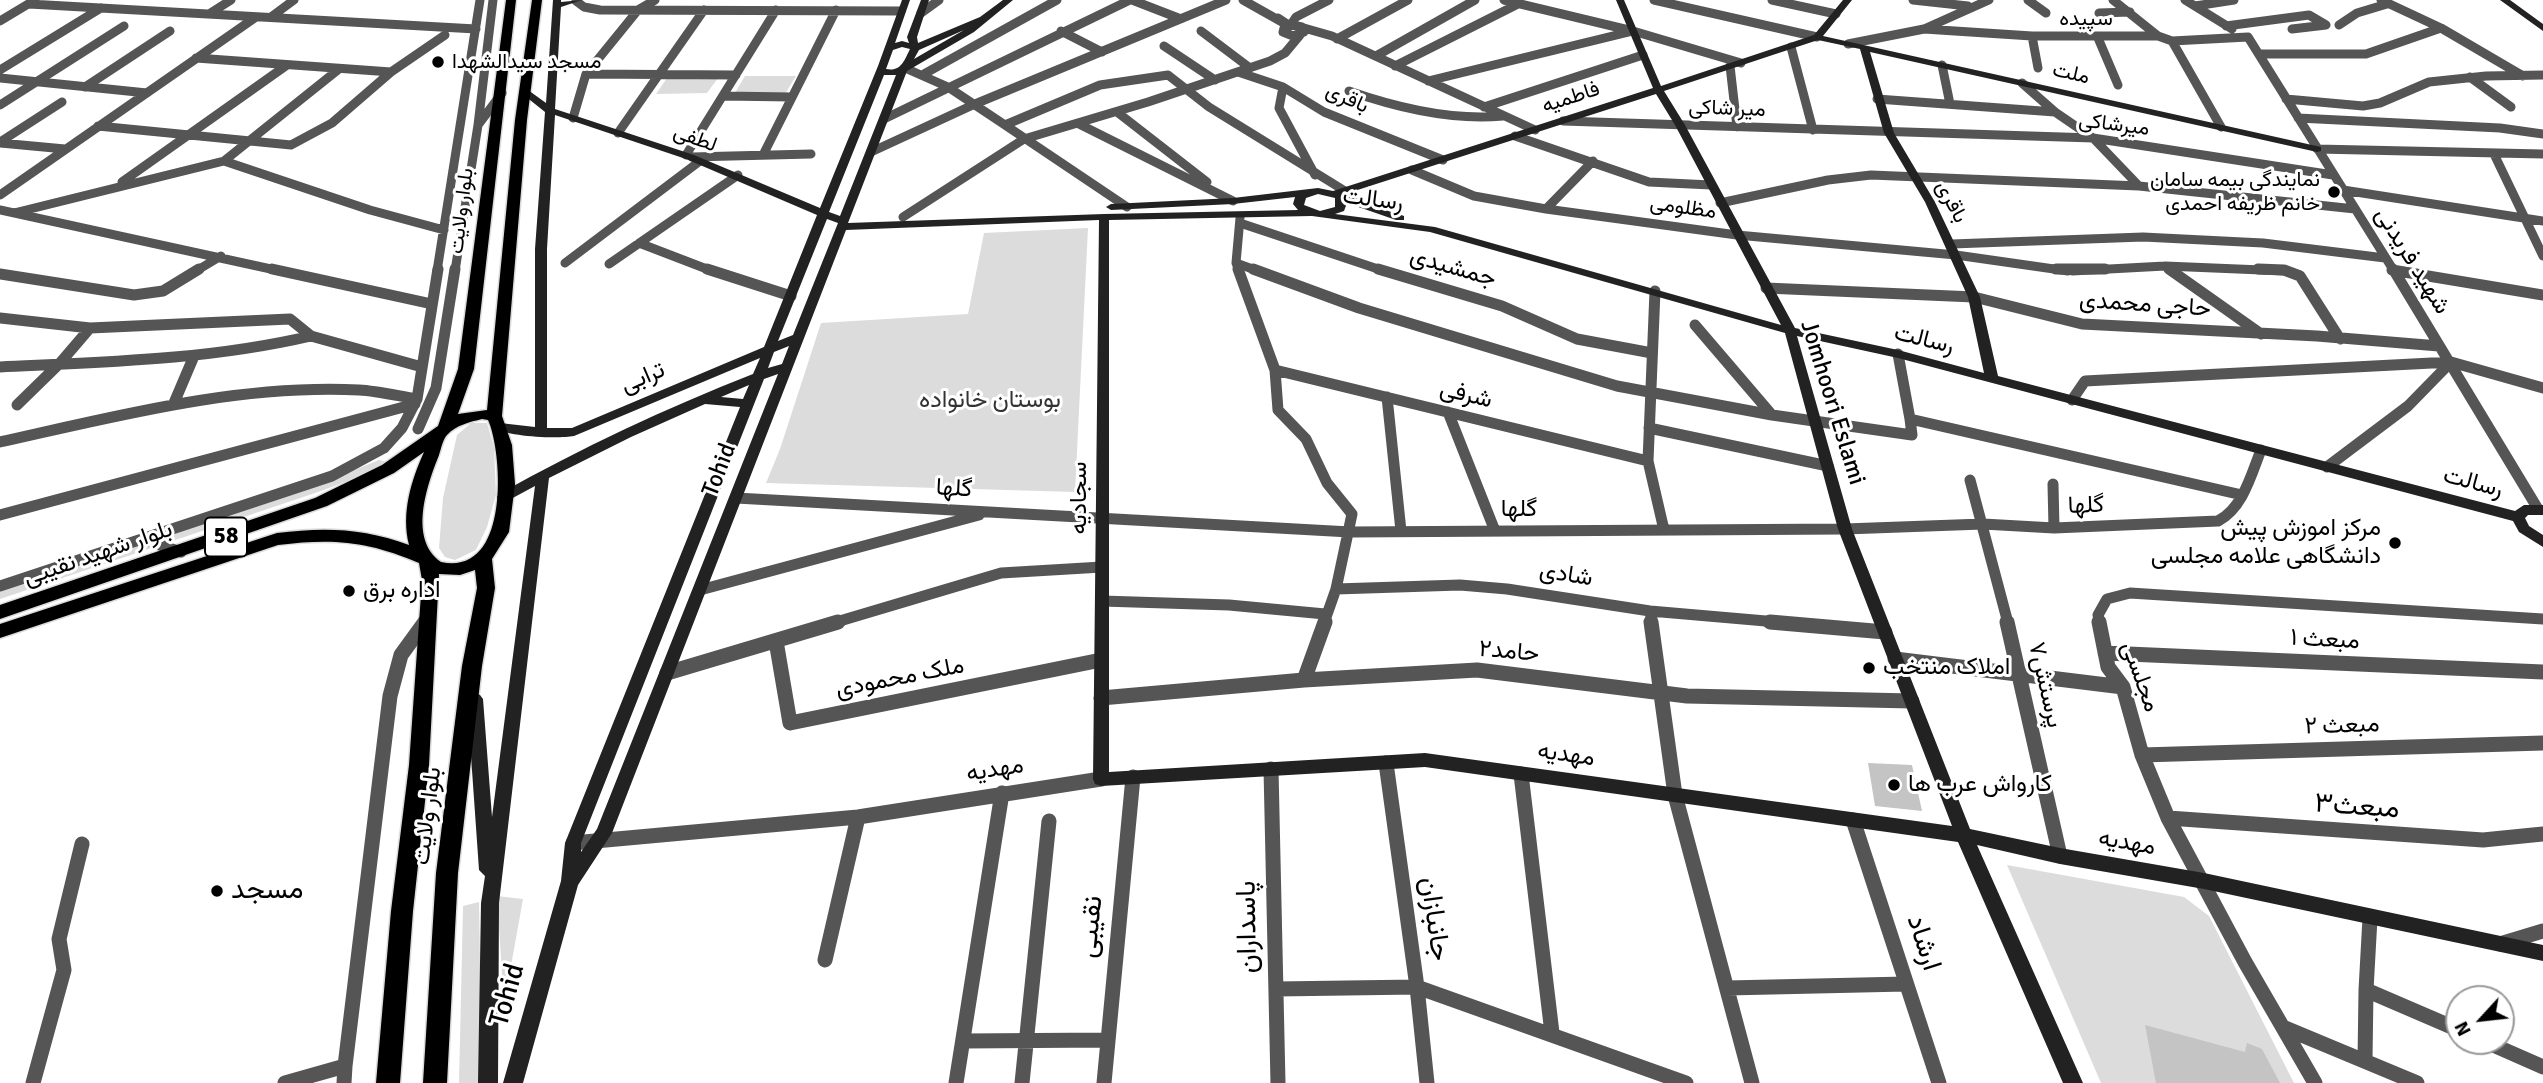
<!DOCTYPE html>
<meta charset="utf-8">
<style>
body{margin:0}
#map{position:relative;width:2543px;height:1083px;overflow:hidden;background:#fff;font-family:Signika,sans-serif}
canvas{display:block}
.north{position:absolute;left:2445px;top:985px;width:70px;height:70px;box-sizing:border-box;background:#fff;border:2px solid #999;border-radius:50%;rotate:243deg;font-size:19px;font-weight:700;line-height:28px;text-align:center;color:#000}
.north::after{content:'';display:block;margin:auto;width:24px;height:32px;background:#000;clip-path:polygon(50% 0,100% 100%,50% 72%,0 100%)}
</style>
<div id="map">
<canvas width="2543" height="1083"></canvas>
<div class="north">N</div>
</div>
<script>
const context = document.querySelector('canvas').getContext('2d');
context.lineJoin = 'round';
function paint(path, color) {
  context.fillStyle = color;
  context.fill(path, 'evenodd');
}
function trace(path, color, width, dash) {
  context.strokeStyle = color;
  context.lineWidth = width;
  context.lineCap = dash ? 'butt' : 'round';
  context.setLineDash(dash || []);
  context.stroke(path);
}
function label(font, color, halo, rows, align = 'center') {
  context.font = font + ' Signika,Vazirmatn,sans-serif';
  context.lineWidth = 6;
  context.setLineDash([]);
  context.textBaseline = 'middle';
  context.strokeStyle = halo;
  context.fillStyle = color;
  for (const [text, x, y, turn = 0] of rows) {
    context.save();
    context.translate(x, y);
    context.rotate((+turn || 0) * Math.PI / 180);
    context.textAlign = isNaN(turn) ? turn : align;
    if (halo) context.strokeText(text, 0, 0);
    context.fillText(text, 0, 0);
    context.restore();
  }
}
paint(new Path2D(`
 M745,76h51l-11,18 -50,-1z
 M667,78h51l-11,15 -51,1z
 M1088,228l-13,264 -309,-9 14,-34 41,-126 147,-9 16,-81z
 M471,423h16l7,24 2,48 -9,32 -11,23 -21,10 -10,-3 -6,-9 4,-50 14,-63z
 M379,460l8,2 -23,13 -46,17 -318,107v-12l327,-106z
 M2007,865l177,32 25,19 85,167h-193z
 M497,896l26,3 -19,106z
 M479,902l3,181h-23l4,-177z`), '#dcdcdc');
paint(new Path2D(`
 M1868,763l44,2 10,46 -47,-5z
 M2145,1025l100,27 2,-9 15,6 18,34h-124z`), '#c4c4c4');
const primary = new Path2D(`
 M506,0h10l-42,369 -16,45 29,-4 28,-290 17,-120h10l-15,120 -25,296 10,29 3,39 -6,48 -17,27 3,29 -13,78 -24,207 -11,210h-24l13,-210 26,-207 15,-78 -2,-18 -15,5 -21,-1 -10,191 -16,146 -13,172h-24l15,-172 18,-146 13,-185 -3,-17c-51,-22 -86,-25 -141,-18l-278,93v-14l277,-91c47,-6 87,-5 132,12 -8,-32 2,-64 15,-93l-30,21 -67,33 -327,113v-14l315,-107 67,-33 56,-39 20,-57zM482,419l6,1 2,5c13,38 18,151 -49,137 -33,-23 -14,-77 -2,-107 2,-6 4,-16 8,-20 9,-10 23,-13 35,-16z`);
trace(primary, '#dbdbdb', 3);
trace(new Path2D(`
 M1132,0l49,19
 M1243,0l39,22
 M1504,0l129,31 108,32
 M1654,0l163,37
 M1772,0l64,14
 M1913,0l55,6
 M2028,0l18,13
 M2113,0l45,36
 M2185,0l47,29
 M2381,0l60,28 82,48
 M576,1l8,6 16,3 301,1
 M29,4l447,25
 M2195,6l39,-6
 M921,13l18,-13
 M2099,13l31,-1
 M209,14l22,-14
 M271,17l23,-17
 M1278,18l12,8 6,-9 33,-17
 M0,21l35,-21
 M1292,25l10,2 2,5 -11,4 -10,-4 1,-4z
 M2339,25l18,-12 30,-9
 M2226,26l83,-11 17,10 -34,4
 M1304,28l28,8 203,94
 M1924,29l108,7h126l14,5 76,-4
 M1061,31l41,21
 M1201,31l49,37
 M2032,36l6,32
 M2248,37l146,234
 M2098,38l20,47
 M1337,39l71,-39
 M2172,41l49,86
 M1848,44l76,-15 65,-29
 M1164,46l51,34
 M1791,47l22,83
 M2259,54h107l75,-26
 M1376,56l99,-56
 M196,58l195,14
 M1942,65l8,39
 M1395,66l123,-62
 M1730,66l7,61
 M905,68l43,19 57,38
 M0,70l101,-62
 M1238,72l45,15 41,25 119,48
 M586,74l150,1
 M924,74l133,-74
 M2470,77l41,30
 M0,78l147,15
 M1428,81l201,-49
 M2022,83l33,29 38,26 46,48
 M85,87l85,-56
 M1283,87l-4,21 36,67
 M1349,91c49,17 102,30 154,25
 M723,96l69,1
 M1877,99l178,13
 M2286,99l77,7 17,-3 49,-21 57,-6 57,-1
 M0,105l124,-79
 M1484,107l159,-52
 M1117,112l90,70
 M573,118l13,-44 52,-64 17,-10
 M2298,118l202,10 43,6
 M884,119l246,-119
 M1563,121l530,17 240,37
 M1079,124l154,77
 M478,125l15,-125
 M98,126l193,19 41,-22 59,-51 54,-37
 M618,133l86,-123
 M1515,136l134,46 62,3
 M0,142l62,-40
 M0,143l65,6
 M2317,149l226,5
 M871,152l104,-48 251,-104
 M2494,154l49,102
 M686,155l90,-145
 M763,155l73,-145
 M692,157l119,-3
 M224,161l115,-92
 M1412,170l62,26 72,13 191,26 219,20 112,16
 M122,182l165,-117
 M2343,190l200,31
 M0,195l256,-178
 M1720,203l108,-23 43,-5 268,11 216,23
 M1127,207l-122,-82 95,-40 68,-10 41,32 136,84
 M1546,209l47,-48
 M0,210l280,61
 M14,213l210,-52 146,49 74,20
 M903,217l121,-78 124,-37 122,-41 15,-8 15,-18
 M1240,223l144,48
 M639,243l73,28
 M1952,244l191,-7 120,6 122,15
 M565,263l135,-102
 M1236,263l22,8
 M609,264l129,-89
 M2165,266l7,5
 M2392,270l5,1
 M196,271l25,-15
 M437,271l43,-271
 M455,271l23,-146 24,-32
 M1239,271l-3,-8 4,-45
 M2072,271l93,-5 121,5`), '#555', 9);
trace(new Path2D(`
 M272,269l160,35
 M707,269l84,27
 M1238,269l37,101 3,40 28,29 21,44 25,31 -16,75
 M1253,269l106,39 258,78 155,29 140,20 -2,-16
 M1378,269l124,37 75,33 75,14
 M2056,269h49
 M2169,269l92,65
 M2258,269l26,1 16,6 40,63
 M2393,269l145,240
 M2392,270l151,25
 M0,274l134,21 29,-4 36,-22
 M1766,288l208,9 108,27 235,12 122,10
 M1655,291l-7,170 16,69
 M0,318l90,10 200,-9 21,17 111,31
 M1695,325l77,90
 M1898,354l12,65 332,76
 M0,367c105,-5 208,-7 311,-31
 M1275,370l373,91
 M1387,397l14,134
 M2072,400l13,-19 366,-19 92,26
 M174,403l20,-47
 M17,405l43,-42 30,-35
 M1448,412l47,119
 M1649,428l179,38
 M418,429l18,-41 19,-119
 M0,442c117,-26 238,-58 359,-52 19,1 39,6 58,9
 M2327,467l81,-61 43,-44
 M1970,480l38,143
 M2053,484l1,44
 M736,498l614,34 495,-3 138,-5 71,4 164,-7c25,-13 33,-46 43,-71
 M0,515l415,-111
 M142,539l39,13
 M0,586l332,-110 52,-28 18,-20 15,-29 21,-130
 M700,590l279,-75
 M1102,601l127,4 96,9
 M1650,611l2,12
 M423,623l5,-6
 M833,623l168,-50 101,-6
 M1324,623l12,-34 124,-4 47,4 143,22 139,12
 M2100,623l-2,-8 9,-16 23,-6 413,26`), '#555', 11);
trace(new Path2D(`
 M1651,622l24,173 77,288
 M1770,622l115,10
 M2007,622l53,234
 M2099,622l9,45 15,20 19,68 26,63 77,144 70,121
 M776,641l14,82 311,-63
 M2105,653l438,19
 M1895,659l228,28
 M667,673l171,-51
 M1304,680l21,-58
 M1101,698l203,-18 173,-10 210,26 225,5
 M2142,755l401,-12
 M1386,763l31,224 10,96
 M1271,769l7,314
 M1521,774l31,259
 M2168,818l315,22 60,-6
 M1853,820l86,263
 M573,843l285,-26 243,-38
 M2370,918l-4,72 93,40
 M2500,944l43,-13
 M825,960l33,-143
 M1727,988l179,-4
 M1276,989l141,-2 269,96
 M2285,1028l132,55
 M963,1041l144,-1
 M2484,1041l59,26
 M2365,1060l1,-70
 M33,1083l31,-113 -5,-31 23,-95
 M285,1083l60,-17 45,-370 11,-41 24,-33
 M344,1083l1,-17
 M956,1083l46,-290
 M1022,1083l27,-262
 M1104,1083l29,-306`), '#555', 15);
paint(new Path2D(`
 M553,0h8v2l21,-2 -21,7 -6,102 139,46 126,53 58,-142 24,-66h8l-15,43 7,-2 7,2 -2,-6 14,-37h8l-12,37 1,6 62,-26 23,-17h10l-39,32 -67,39 -59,152 256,-9 194,-4 -5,-6 2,-7 -62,7 -122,6 -5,-3 5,-3 122,-6 85,-10 15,3 320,-103 -37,-88h8l37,86 153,-51 29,-35h9l-29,36 498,111v4l-4,1 -447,-100 24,81 41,69 45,95 18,79 517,135 9,-6h19v10h-15l-3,3 4,8 14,9v12l-24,-15 -6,-11 -615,-163 -101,-22 55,193 118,300 90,19 144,25 339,72v16l-339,-72 -144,-25 -83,-19 106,238h-20l-105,-241 -533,-75 -324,19 -6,-2 -2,-5 6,-559 -253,10 -234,603 -34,52 -55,198h-20l58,-202 4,-38 175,-436 -35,-3 -74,33 -82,41 -50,425 -1,180h-20l3,-180 4,-27 -6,-6 -12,-171 3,-4 5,-2 5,2 3,4 9,118 43,-331 -26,14h-10l-2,-3 2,-3c82,-46 167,-86 254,-120l7,-16 -186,78c-16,3 -69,1 -80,-9l6,-4 35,4v-178l10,-137 -25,-20 8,-2 18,13zM964,30l-50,29 5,-9zM1818,40l42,9 24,84 41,69 43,95 16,76 -86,-23 -103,-22 -110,-203 -21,-34zM902,47l8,2c-6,12 -9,23 -24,20l7,-19zM884,75h12l-56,141 -11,-4zM1656,94l19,31 106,200 -346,-98 -100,-13 9,-3 3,-8 49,17h8v-4l-59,-22zM555,115l131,44 131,56 -53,132 -192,81h-25v-179zM1318,194l17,4v9l-15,4 -16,-6 2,-7zM1312,216l118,16 355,101 53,196 114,297 -527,-73 -316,19v-552zM827,219l11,4 -45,112 -15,6zM789,346l-7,18 -14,4 6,-16zM778,374l-181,455 -16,23v-9l183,-464zM749,385l-6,14 -22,-2z
 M2500,0h10l33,24v7z`), '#222');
paint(primary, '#000');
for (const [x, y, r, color] of [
 [438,62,7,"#000"],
 [2334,192,7,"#000"],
 [2395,543,7,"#000"],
 [349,591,7,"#000"],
 [1869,668,7,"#000"],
 [1894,785,7,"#000"],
 [217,891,7,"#000"]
]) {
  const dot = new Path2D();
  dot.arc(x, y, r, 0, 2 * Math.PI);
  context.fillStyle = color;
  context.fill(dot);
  trace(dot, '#fff', 2.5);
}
label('21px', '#000', '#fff', [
 ["سپیده",2086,19],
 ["ملت",2071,74,13],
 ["فاطمیه",1571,98,-18],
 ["باقری",1347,99,24],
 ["میر شاکی",1727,109,2],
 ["میرشاکی",2114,125,7],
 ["لطفی",695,139,20],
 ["باقری",1951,202,62],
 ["مظلومی",1683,208,8],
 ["بلوار ولایت",462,211,-83]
]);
label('21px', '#000', '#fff', [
 ["مسجد سیدالشهدا",452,62],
 ["نمایندگی بیمه سامان",2320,180,"right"],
 ["خانم ظریفه احمدی",2320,204,"right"]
], 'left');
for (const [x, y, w] of [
 [226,537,42]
]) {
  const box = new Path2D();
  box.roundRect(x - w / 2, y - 19.5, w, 39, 5);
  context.fillStyle = '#fff';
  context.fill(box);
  trace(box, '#000', 2);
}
label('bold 23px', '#000', null, [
 ["58",226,537]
]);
label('24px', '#000', '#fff', [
 ["رسالت",1373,200,7],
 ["شهید فریدنی",2412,261,58],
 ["جمشیدی",1453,268,16],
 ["حاجی محمدی",2145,305,4],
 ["رسالت",1924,340,14],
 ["ترابی",643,378,-23],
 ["شرفی",1466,395,14],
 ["Jomhoori Eslami",1832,403,73],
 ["Tohid",720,470,-69],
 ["رسالت",2473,483,15],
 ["گلها",954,489,3],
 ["سجادیه",1080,498,-90],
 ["گلها",2086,506,-2],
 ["گلها",1519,510],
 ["بلوار شهید نقیبی",98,554,-19],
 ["شادی",1566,575,9],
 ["مبعث ۱",2325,640,3],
 ["حامد۲",1509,652,5],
 ["مجلسی",2140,677,70],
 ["ملک محمودی",900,678,-11],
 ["پرستش۷",2045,685,77],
 ["مبعث ۲",2342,726,-2],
 ["مهدیه",1566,755,8],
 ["مهدیه",995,770,-9],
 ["بلوار ولایت",428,816,-83],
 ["مهدیه",2127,843,10]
]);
label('24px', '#333', '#fff', [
 ["بوستان خانواده",990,401]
]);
label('24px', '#000', '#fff', [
 ["مرکز اموزش پیش",2381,529,"right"],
 ["دانشگاهی علامه مجلسی",2381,557,"right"],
 ["اداره برق",363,591],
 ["املاک منتخب",1883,668],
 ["کارواش عرب ها",1908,785]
], 'left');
label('28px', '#000', '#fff', [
 ["مبعث۳",2357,807,4],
 ["جانبازان",1434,919,82],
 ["نقیبی",1091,927,-84],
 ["پاسداران",1248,927,-91],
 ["ارشاد",1923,943,72],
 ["Tohid",508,995,-74]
]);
label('28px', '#000', '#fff', [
 ["مسجد",231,891]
], 'left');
</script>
